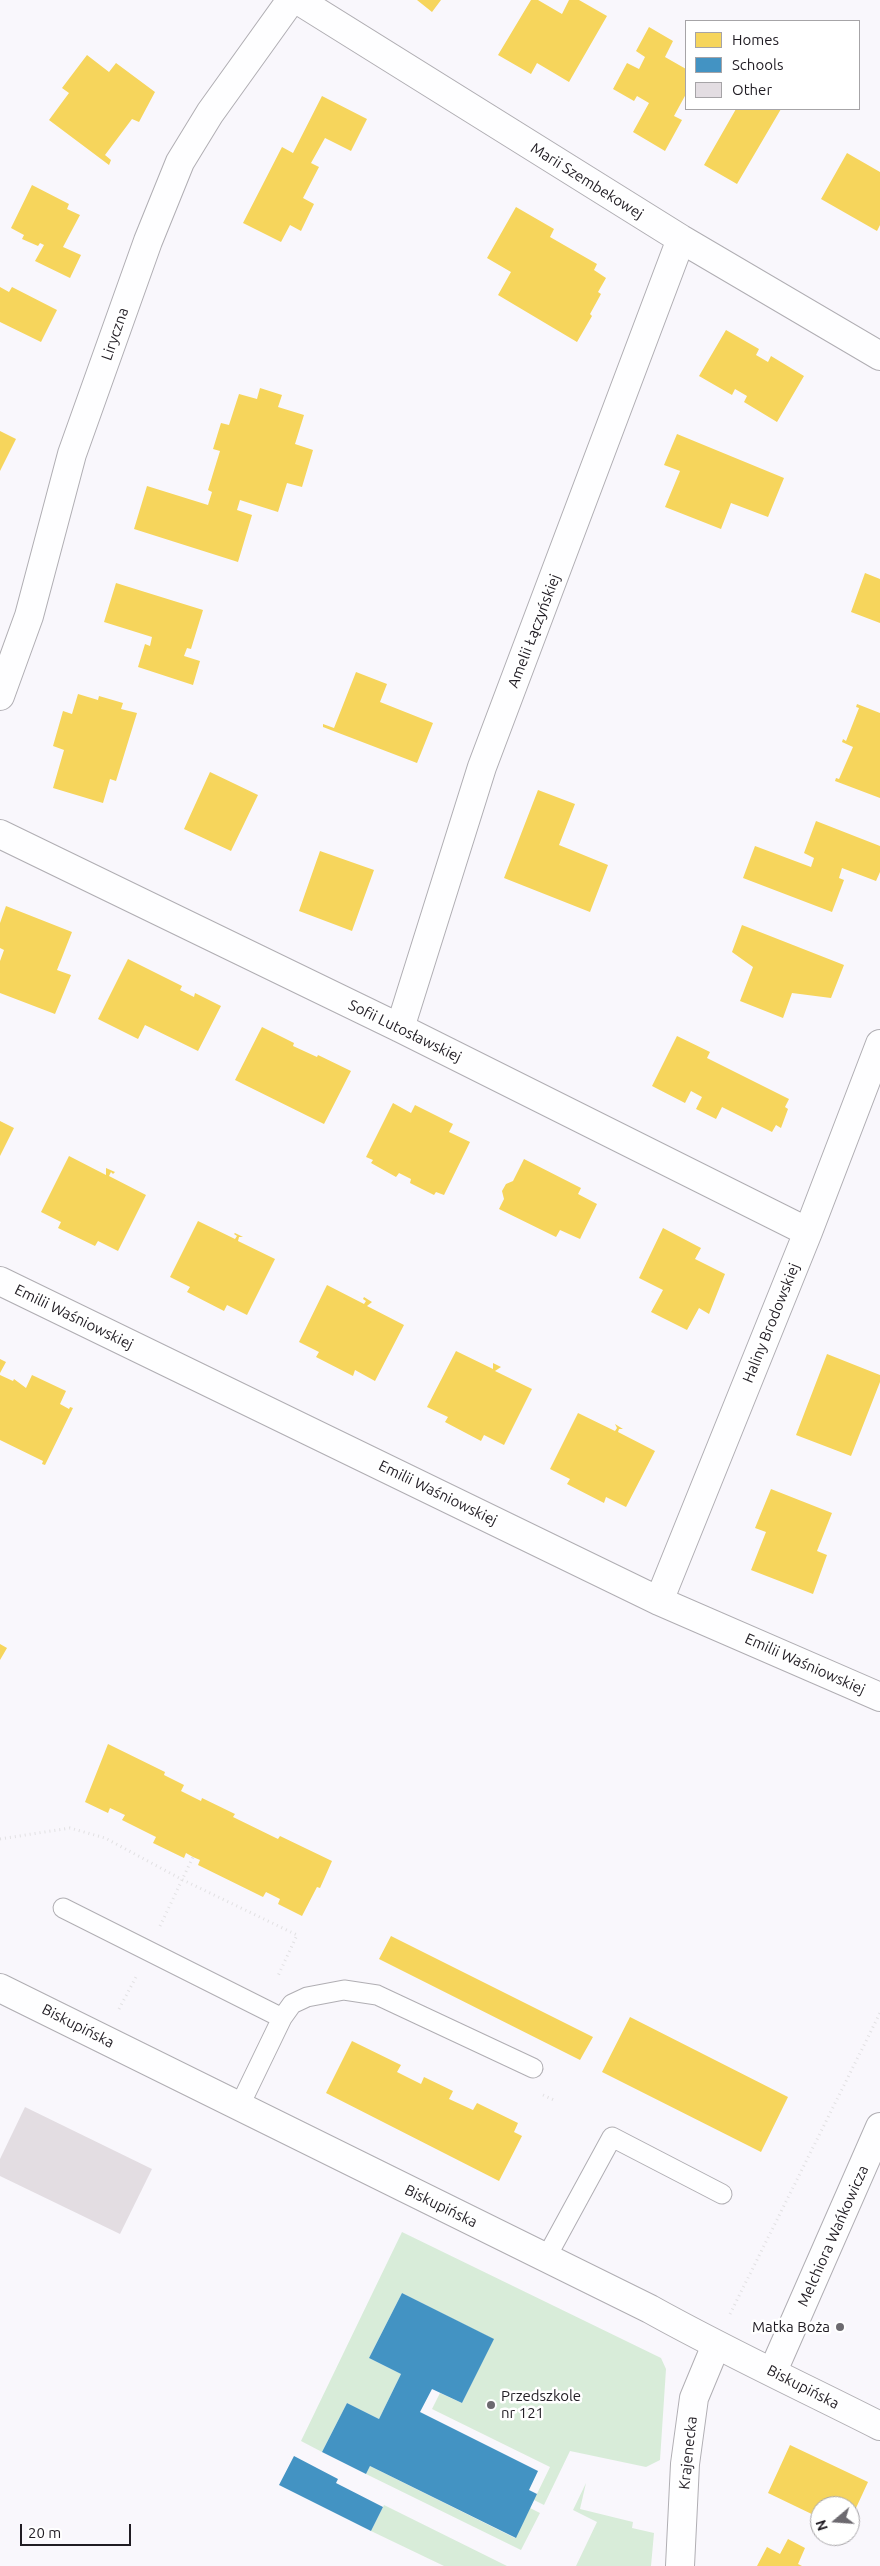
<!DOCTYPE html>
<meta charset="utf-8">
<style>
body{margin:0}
#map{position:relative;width:880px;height:2566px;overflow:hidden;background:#f9f7fc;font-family:Ubuntu,sans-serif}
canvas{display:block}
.legend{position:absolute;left:685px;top:20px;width:175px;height:90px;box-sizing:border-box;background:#fff;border:1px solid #a6a4a7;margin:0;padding:6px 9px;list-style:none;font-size:15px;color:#201c23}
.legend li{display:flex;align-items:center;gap:10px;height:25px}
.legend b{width:25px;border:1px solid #a6a4a7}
.north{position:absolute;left:810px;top:2496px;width:50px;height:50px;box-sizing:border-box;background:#fff;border:1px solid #a6a4a7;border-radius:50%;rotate:252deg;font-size:14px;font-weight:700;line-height:20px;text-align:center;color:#201c23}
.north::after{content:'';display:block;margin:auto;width:18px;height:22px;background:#6c696f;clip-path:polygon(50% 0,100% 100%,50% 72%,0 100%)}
.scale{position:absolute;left:20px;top:2524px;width:111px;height:22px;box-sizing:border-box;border:2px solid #201c23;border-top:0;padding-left:6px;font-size:15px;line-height:18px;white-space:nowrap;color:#201c23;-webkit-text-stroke:4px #fff;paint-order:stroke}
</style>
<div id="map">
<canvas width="880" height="2566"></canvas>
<ul class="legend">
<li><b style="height:14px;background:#f6d55c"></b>Homes</li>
<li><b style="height:14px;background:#4393c3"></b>Schools</li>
<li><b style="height:14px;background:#e3dde2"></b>Other</li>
</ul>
<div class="north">N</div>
<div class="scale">20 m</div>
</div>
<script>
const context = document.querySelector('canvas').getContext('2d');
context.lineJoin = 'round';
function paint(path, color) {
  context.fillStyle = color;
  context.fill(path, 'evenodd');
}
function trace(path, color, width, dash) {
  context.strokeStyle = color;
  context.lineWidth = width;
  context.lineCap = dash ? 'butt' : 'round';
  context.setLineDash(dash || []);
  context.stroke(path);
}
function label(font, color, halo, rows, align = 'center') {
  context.font = font + ' Ubuntu,sans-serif';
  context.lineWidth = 5;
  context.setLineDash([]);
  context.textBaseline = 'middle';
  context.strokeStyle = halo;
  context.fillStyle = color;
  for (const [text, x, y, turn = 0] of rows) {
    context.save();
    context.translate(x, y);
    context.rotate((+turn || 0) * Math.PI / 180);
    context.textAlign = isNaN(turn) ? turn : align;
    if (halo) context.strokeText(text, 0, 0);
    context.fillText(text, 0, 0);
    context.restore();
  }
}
paint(new Path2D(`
 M402,2232l259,126 5,11 -6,91 -14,7 -76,-16 -26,54 -10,-5 16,-33 -118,-58 8,-16 22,10 31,-64 -91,-46 -33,65 32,16 -22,45 -32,-16 -25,49 -21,-11z
 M370,2466l145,72 15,-30 10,5 -19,37 -155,-76z
 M586,2483l-6,26 53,13 -1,6 22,5 -3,33h-75l21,-44 -24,-12z
 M384,2505l123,61h-63l-73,-35z`), '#d8ecd9');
paint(new Path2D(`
 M417,0h24l-9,12z
 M531,0h7l24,14 7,-14h10l28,16 -38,66 -32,-19 -6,11 -33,-19z
 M649,27l24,14 -8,16 21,12v25l-12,22 8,4 -17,31 -32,-19 16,-29 -12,-7 -3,5 -21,-12 14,-26 12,6 6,-12 -9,-6z
 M87,55l22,17 7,-9 39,29 -16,30 -7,-3 -27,36 6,5 -2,5 -60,-45 20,-27 -7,-5z
 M322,96l45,23 -16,32 -26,-13 -14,25 8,4 -16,31 11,6 -13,27 -11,-6 -9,17 -38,-19 39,-76 11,6z
 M736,109h45l-44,75 -33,-19z
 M847,153l33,19v53l-3,6 -56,-32z
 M32,185l37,19 -2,5 13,6 -17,32 18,8 -11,23 -35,-17 9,-16 -4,-2 -2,3 -16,-7 2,-4 -13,-7z
 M516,207l38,22 -4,8 47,27 -3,6 12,8 -8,14 3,2 -11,20 2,2 -15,26 -79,-47 13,-23 -24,-14z
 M0,287l9,5 3,-5 45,23 -16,32 -41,-20z
 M726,330l33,19 -3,6 12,7 3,-6 33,20 -27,46 -33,-20 3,-6 -12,-7 -3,6 -33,-19z
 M260,388l22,7 -4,12 26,8 -9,29 18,6 -11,37 -15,-4 -9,29 -38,-12 -3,10 15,5 -14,47 -104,-33 13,-43 61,19 4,-13 -4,-2 12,-39 -7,-2 8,-26 8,2 10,-31 18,5z
 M0,431l16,8 -16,32z
 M677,434l107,44 -16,39 -37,-14 -10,26 -56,-22 15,-36 -16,-6z
 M865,573l15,6v44l-29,-11z
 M116,583l87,27 -12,39 -4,-1 -3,8 16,5 -7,24 -55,-18 7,-23 5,2 2,-9 -48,-15z
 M356,672l31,12 -7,18 53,21 -16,40 -94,-36v-3l11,4z
 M78,694l20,6 1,-4 24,7 -2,6 16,4 -21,68 -6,-2 -7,24 -50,-15 11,-38 -11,-4 10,-35 9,3z
 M857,704l23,9v85l-45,-17 1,-3 3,1 14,-32 -11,-5 1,-3 3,2 13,-33 -3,-1z
 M210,772l48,23 -27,56 -47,-22z
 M538,790l37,14 -16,41 49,20 -18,47 -86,-34z
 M816,821l64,25v26l-4,9 -34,-13 -3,10 5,2 -12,32 -89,-34 12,-32 56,21 3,-9 -10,-5z
 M320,851l54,19 -22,61 -53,-20z
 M6,906l66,26 -15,38 14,5 -16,39 -55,-21v-32l4,-11 -4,-2v-25z
 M742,925l102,40 -13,33 -39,-5 -9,25 -43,-17 13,-34 -21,-15z
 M128,959l54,27 -2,4 14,7 1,-4 26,13 -23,45 -53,-26 -7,14 -40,-20z
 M262,1027l32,16 -1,3 24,11 1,-2 33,16 -27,53 -89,-44z
 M677,1036l33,16 -3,6 82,41 -4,8 3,2 -7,19 -5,-3 -4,7 -50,-25 -6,12 -20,-10 6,-12 -11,-6 -6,12 -33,-17z
 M393,1103l18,10 4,-8 38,19 -4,8 21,10 -26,53 -8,-3 -2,3 -24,-12 1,-4 -12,-6 -3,4 -25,-14 2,-3 -7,-3z
 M0,1121l14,7 -14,28z
 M69,1156l37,19v-7l9,4 -2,2 -2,-2 -2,4 37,19 -28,56 -20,-10 -3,5 -37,-18 3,-6 -20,-10z
 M524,1159l57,29 -3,6 19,10 -17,35 -20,-9 -4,7 -57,-28 5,-10 -2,-8 4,-7 7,-3z
 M198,1221l37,18 2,-3 -3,-2 1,-1 8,4h-4l-1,4 37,18 -28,56 -20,-10 -3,6 -37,-19 3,-5 -20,-10z
 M663,1228l38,20 -6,11 30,15 -16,40 -10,-6 -12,22 -36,-18 12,-22 -24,-12z
 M327,1285l37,19 2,-3 -3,-2 1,-2 8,5 -5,4 37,19 -29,56 -20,-11 -2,6 -37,-19 3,-5 -20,-10z
 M456,1351l37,18v-6l8,4 -6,4 37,18 -28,56 -20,-10 -3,6 -36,-19 3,-5 -21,-10z
 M827,1354l53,21v7l-29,74 -55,-21z
 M0,1359l6,3 -6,11z
 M0,1375l13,6 1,-2 12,9 6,-13 34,16 -6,13 9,5 1,-2 3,1 -28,57 -3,-1 1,-3 -43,-21z
 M578,1413l37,18 2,-3 -2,-4 8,5h-4l-1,3 37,19 -29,56 -20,-10 -2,6 -37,-19 3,-5 -20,-10z
 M771,1489l61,24 -15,38 10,4 -14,39 -62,-24 15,-38 -11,-4z
 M0,1644l7,4 -7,12z
 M108,1744l57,28 -1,3 20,10 -3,6 20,10 1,-3 33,16 -2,3 45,22 2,-3 52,25 -12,27 -3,-1 -15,29 -24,-12 2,-5 -14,-7 -3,5 -65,-32 2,-5 -7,-3 -7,-4 -2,5 -31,-15 3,-6 -34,-17 3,-5 -15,-7 -2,5 -23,-11z
 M391,1936l202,101 -13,23 -201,-101z
 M630,2017l158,80 -27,55 -159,-80z
 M352,2041l49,24 -4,7 24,12 3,-7 29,14 -4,8 24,11 4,-7 41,20 -4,9 8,4 -23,45 -173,-88z
 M790,2445l78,37 -18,39v-15h-30v12l-52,-25z
 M788,2539l17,9 -7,16 4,2h-45l10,-19 13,7z`), '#f6d55c');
paint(new Path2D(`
 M402,2293l92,46 -32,64 -30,-14 -12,23 118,59 -9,19 8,4 -21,44 -146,-72 -4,8 -44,-22 25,-49 32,16 22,-45 -32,-16z
 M294,2456l44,23 -2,4 47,24 -12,24 -92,-46z`), '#4393c3');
paint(new Path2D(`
 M25,2107l127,62 -32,65 -120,-58v-17z`), '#e3dde2');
const service = new Path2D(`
 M63,1908l219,110 -43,89
 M282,2018l10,-14 15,-7 37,-7 33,5 156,73
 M546,2258l66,-121 110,57`);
const minor = new Path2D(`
 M298,0l383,239 199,117
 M0,696l29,-80 43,-162 76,-213 32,-79 30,-49 81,-113
 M0,834l400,194 408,204
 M400,1028l82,-261 199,-528
 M0,1281l659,320 221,96
 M659,1601l149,-369 72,-188
 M773,2371l107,-244
 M680,2566l5,-102 9,-66 22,-53`);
const tertiary = new Path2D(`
 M0,1988l650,321c75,42 153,78 230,117`);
trace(service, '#b0aeb3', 21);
trace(minor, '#b0aeb3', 30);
trace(tertiary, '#b0aeb3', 30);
trace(new Path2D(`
 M0,1839l70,-11 35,10 78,42 114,55 -20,43
 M160,1926l33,-69
 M119,2009l17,-32
 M543,2095l13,6
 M730,2314l150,-301`), '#e2e1e3', 3, [1, 4]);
trace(service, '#fefeff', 19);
trace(minor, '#fefeff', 28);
trace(tertiary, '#fefeff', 28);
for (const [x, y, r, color] of [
 [840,2327,5,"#6c696f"],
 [491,2405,5,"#6c696f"]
]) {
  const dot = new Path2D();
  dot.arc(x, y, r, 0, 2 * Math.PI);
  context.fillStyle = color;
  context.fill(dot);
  trace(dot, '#fff', 2);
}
label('15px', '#201c23', '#fff', [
 ["Marii Szembekowej",587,181,32],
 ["Liryczna",115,334,-71],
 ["Amelii Łączyńskiej",534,631,-69],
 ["Sofii Lutosławskiej",405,1031,26],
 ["Emilii Waśniowskiej",74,1317,26],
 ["Haliny Brodowskiej",771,1323,-68],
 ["Emilii Waśniowskiej",438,1493,26],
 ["Emilii Waśniowskiej",805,1664,24],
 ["Biskupińska",78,2026,27],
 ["Biskupińska",441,2206,26],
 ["Melchiora Wańkowicza",833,2236,-66],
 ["Biskupińska",803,2387,27],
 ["Krajenecka",688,2453,-84]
]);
label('15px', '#201c23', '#fff', [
 ["Matka Boża",830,2327],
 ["Przedszkole",501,2396,"left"],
 ["nr 121",501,2413,"left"]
], 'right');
</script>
